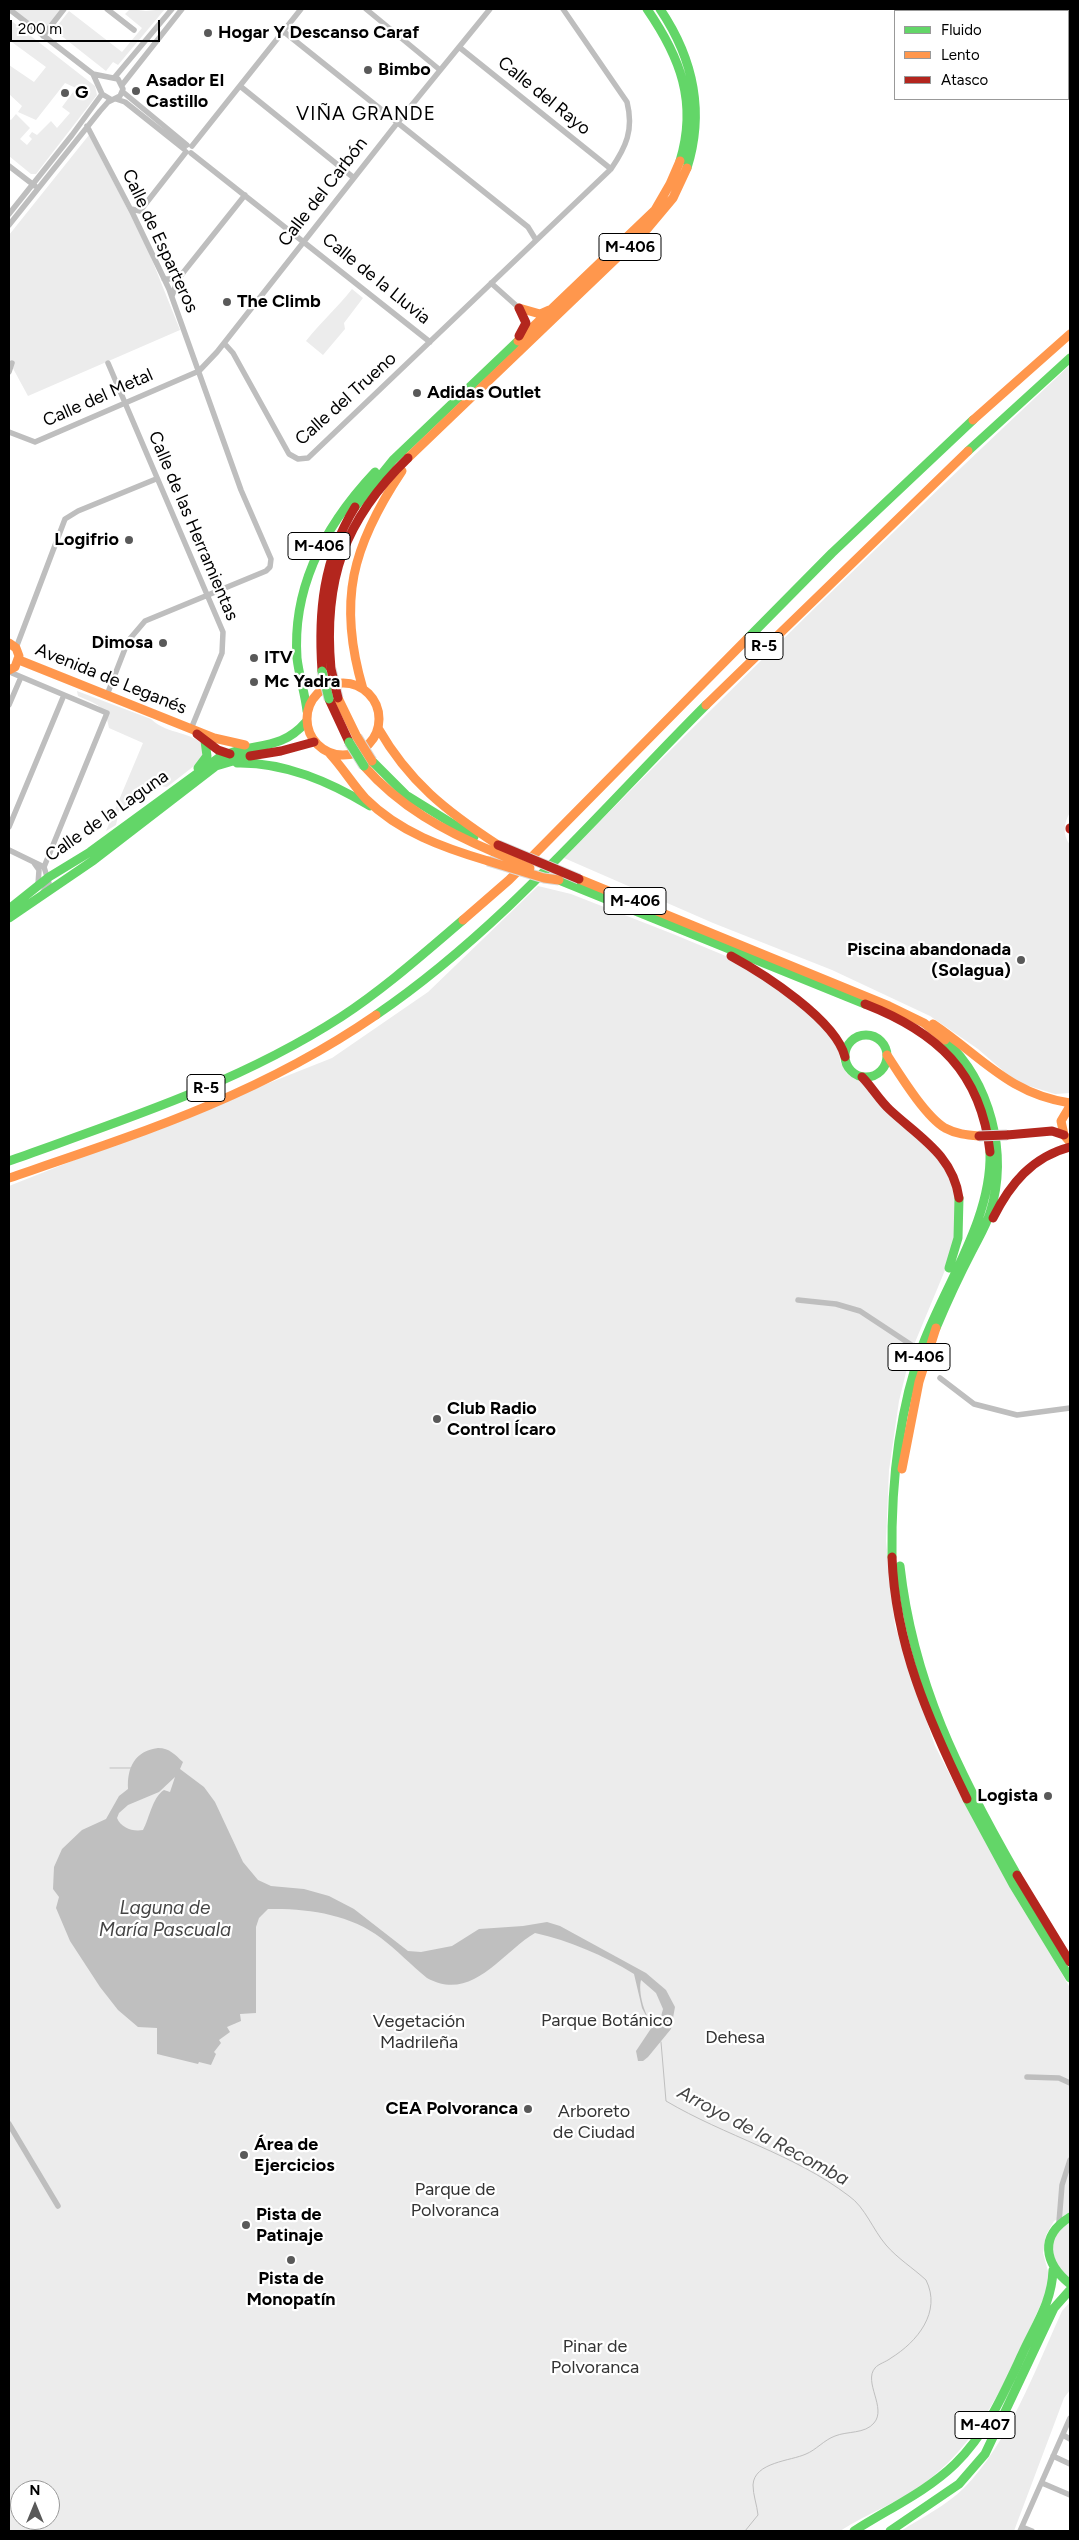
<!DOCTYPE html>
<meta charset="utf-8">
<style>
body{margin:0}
#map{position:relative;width:1079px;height:2540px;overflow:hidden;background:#fff;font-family:Figtree,sans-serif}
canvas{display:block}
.frame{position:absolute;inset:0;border:10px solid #000;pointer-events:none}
.legend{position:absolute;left:894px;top:10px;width:175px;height:90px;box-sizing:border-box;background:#fff;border:1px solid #999;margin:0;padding:6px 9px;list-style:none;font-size:15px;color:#000}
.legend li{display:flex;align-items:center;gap:10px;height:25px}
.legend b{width:25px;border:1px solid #999}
.north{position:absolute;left:10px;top:2480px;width:50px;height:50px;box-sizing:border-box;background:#fff;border:1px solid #999;border-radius:50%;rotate:0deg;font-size:14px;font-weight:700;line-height:20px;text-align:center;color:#000}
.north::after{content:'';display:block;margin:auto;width:18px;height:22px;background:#595959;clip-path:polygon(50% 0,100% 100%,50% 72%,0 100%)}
.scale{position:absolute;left:10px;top:20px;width:150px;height:22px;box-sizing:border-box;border:2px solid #000;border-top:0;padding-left:6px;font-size:15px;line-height:18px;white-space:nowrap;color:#000;-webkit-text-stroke:4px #fff;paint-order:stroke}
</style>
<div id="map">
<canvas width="1079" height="2540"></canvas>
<div class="frame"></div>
<ul class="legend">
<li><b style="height:6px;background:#63d668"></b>Fluido</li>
<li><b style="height:6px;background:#ff974d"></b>Lento</li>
<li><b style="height:6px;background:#b3261e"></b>Atasco</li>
</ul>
<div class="north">N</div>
<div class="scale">200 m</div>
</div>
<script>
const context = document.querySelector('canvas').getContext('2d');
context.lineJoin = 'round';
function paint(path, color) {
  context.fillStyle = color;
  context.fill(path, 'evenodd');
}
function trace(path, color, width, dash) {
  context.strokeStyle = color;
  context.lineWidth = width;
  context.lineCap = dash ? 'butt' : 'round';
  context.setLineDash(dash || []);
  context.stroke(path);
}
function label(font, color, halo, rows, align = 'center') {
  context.font = font + ' Figtree,sans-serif';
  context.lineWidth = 4.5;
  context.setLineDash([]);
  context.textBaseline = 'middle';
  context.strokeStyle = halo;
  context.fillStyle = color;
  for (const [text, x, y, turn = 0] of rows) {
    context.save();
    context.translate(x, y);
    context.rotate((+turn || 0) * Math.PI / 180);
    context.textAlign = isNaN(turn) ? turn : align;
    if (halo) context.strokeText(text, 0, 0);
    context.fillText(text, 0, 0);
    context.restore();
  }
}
paint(new Path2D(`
 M9,9h55l-21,27z
 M130,9l16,2 19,-2 -47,56 -5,-3 -7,9 -52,-41 15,-19 53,41 20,-24 -17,-14z
 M9,19l86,67 2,9 -61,79h-5l-22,-18v-37l2,1 5,-6 14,14 -10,11 7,6 5,-6 -3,-3 3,-4 5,3 14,-14 6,7 13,-15 -8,-6 14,-19 -11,-5 -29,37 -18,-8 4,-6 -13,-12v-29l25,17 12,-15 -37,-27z
 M89,135l57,110 34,85 -152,66 -19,-35v-126z
 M352,289l11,9 -19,25 1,6 -22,26 -17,-14c15,-19 31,-33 46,-52z
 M1070,365v447c-6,11 -8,22 0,33v248l-15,1 -39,-12 -38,-33 -48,-33 -98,-46 -119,-47 -149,-65c165,-169 334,-332 506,-493z
 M77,691l74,28c18,17 42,11 54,29l-2,11 -36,28 -8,-1 -40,24 -3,15 -10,6 37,-88 -34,-15c-4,-23 -11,-23 -31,-32z
 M538,886l33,8 102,40 60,25 29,16 68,57 9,16 1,13 7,13 22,13 75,76 12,32 3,27 -11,41 -37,89 -12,49 -10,69 -3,71 9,85 40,120 34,66 101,176v224l-16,9 -8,14 -3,18 6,22 -3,18c-31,67 -59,143 -120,189 -26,20 -58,31 -86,49h-831v-1345l323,-128 96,-66zM20,2490h30v30h-30z
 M1070,2221v58c-21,-18 -25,-40 0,-58z
 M1070,2302v88l-6,8 -50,133h-113c20,-13 46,-26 63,-43 44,-44 72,-120 98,-177z`), '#ececec');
paint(new Path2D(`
 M158,1748c12,0 17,7 25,14l-3,7 24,18 11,15 28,60 15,18 13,6 33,3 25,7 25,13 54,42 13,1 31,-6 27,-17 44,-3 24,-4 13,4 86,47 20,17 9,17 -4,22 -23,28 -5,4h-5l-2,-10 16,-24 -10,-19 -8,-34c-31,-19 -64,-33 -99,-41 -34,20 -63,70 -108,45 -16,-13 -30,-28 -46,-40 -31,-24 -75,-30 -113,-29l-9,9 -3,9v86l-16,1 1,7 -14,6 3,5 -11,8 2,3 -7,9 2,2 -5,11 -12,-3 -1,2 -41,-10v-26l-19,-1 -20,-17 -18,-23 -30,-46 -14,-33 3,-11 -6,-8 1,-22 8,-18 20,-19 24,-11 13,-23 9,-7c-1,-22 7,-38 30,-41zM175,1777l-5,15 -6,-2c-12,8 -14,27 -21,40 -10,2 -22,-2 -26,-12l2,-5 9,-8 31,-13zM641,1980l15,13 7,16 -4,15 -4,1c-11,-7 -17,-34 -14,-45z`), '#bfbfbf');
trace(new Path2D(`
 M110,1768h21
 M661,2042l5,59c59,35 128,53 183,95 16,11 24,34 37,49 11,13 27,23 40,35 16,32 -9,62 -35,78 -5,4 -13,6 -16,10 -12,14 12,40 -1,55 -9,11 -27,8 -39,13 -11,4 -19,14 -29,18 -15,7 -52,8 -53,31 0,10 4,20 5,30l-13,16`), '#bfbfbf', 1);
trace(new Path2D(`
 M107,9l27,21
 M366,9l74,61
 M283,31l245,196 8,13
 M43,36l21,-27
 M459,47l152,122
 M93,74l9,20 10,6
 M114,78l58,-69
 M122,85l60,-76
 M240,86l114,92
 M123,92l64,53
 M116,99l9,3 59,47
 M87,126l46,88 36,75 72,201 30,69 -1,8 -4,4 -121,50 -17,20 -21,54
 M192,146l109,-137
 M191,153l239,189
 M9,166l26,20
 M131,209l9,2 46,-59
 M9,214l63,-79 30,-41
 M9,225l91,-114 8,-9 12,-6 3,-7 -5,-10 -25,-5 -84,-65
 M164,279h14l67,-84
 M491,283l28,25
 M172,296l6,-17
 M224,343l9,10 56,101 9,5 10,-1 303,-289c15,-22 23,-39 16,-67l-64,-93
 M108,363l115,269 -1,21 -31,76
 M9,372l3,-9
 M9,432l26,10 164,-71 18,-19 181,-230 92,-113
 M16,648l49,-129 13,-8 78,-32
 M11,670l1,3 95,40 -63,154
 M9,705l12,-28
 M9,827l55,-132
 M9,850l35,17 5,16 -6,9
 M34,863l5,7 -1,15
 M798,1300l38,4 24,7 56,37
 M940,1378l34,26 43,11 53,-7
 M1027,2077l32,1 11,5
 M9,2124l49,82
 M1059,2222l3,-37 8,-25
 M1063,2435l7,4
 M1053,2456l17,8
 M1042,2483l28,12
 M1022,2527l10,4
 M1020,2531l50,-113`), '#bebebe', 5.5);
trace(new Path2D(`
 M647,9c33,48 51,93 33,152
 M660,9c33,49 45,102 27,159
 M968,451l102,-93
 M355,507l38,-47 125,-119
 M747,639l85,-86 141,-133
 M307,711c-2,-18 -8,-35 -10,-53 -5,-72 30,-135 78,-186
 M372,761l34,34 68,42
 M237,763c48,-1 93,19 133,43
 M198,768l9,-12 -2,-15
 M559,880l306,124
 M9,909l40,-32 41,-25 130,-95c33,-16 59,-4 86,-35
 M9,918l85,-58 122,-94 34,-10
 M376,1015c125,-85 224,-204 330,-310
 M845 1056a21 21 0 1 1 42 0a21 21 0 1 1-42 0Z
 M9,1161c114,-41 230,-78 332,-144 44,-29 82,-63 122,-97
 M949,1268l9,-30 1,-40
 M936,1328c11,-26 23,-52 36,-77 6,-12 14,-25 18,-38 19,-60 0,-131 -45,-173
 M892,1557c-1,-72 6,-145 31,-213 23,-61 69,-125 67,-192
 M900,1566c13,117 59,208 117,309
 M967,1799l47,87 56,92
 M1070,2217c-31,19 -26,46 0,67
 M854,2531c34,-22 72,-39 101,-67 33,-32 51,-76 70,-116 13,-27 27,-48 28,-78
 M890,2531l69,-47 26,-30 69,-146 16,-18`), '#63d668', 9);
trace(new Path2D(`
 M519,308l21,6 9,-4
 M518,341l137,-131 15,-26 10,-23
 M973,420l97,-86
 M408,458l239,-229 26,-31 14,-30
 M9,643l7,5 3,8 -4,11 -6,3
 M19,660l195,78 31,7
 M307 719a36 36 0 1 1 72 0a36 36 0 1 1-72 0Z
 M363,689c-26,-88 -11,-143 39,-218
 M338,698l19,39
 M706,705l262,-254
 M378,728c31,54 68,83 120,117
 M330,754c13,14 23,31 36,45 33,33 78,49 122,62
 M364,766c36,41 80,65 130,86
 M579,879l310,127 35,17 21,17
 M463,920l46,-40 238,-241
 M933,1024c49,33 76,70 137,79
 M887,1055c13,20 38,61 58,73 11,6 22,7 34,8
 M1070,1106l-9,15 3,14 6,7
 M9,1178c132,-45 251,-83 367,-163
 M902,1469l17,-87 17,-54`), '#ff974d', 9);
trace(new Path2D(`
 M519,308l7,15 -7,13
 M331,669c-8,-89 13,-149 77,-211
 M322,671c-4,-59 1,-112 33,-164
 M329,699l20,43
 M197,734l21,16 12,4
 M250,756l31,-5 33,-9
 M1070,828v1
 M731,956c33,18 105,64 114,101
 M865,1004c72,28 116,68 125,148
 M862,1077c10,10 17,23 28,33 29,27 63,45 69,88
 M1007,1135l45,-4 12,4
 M993,1218c17,-34 39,-61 77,-71
 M892,1557c3,87 37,164 75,242
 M1017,1875l53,87`), '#b3261e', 9);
const fastBridge = new Path2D(`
 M322,671l7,28
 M349,742l15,24`);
const slowBridge = new Path2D(`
 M357,737l15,24
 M494,852l36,16
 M488,861l56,17 15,2`);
const jamBridge = new Path2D(`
 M331,669l7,29
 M498,845l81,34
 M979,1136l28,-1`);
trace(fastBridge, '#dbdbdb', 11, []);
trace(slowBridge, '#dbdbdb', 11, []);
trace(jamBridge, '#dbdbdb', 11, []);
trace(fastBridge, '#63d668', 9);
trace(slowBridge, '#ff974d', 9);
trace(jamBridge, '#b3261e', 9);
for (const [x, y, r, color] of [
 [208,33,5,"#595959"],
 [368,70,5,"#595959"],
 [136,91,5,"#595959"],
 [65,93,5,"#595959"],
 [227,302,5,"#595959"],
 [417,393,5,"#595959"],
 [129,540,5,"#595959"],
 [163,643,5,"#595959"],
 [254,658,5,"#595959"],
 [254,682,5,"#595959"],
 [1021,960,5,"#595959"],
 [437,1419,5,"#595959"],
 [1048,1796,5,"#595959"],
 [528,2109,5,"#595959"],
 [244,2155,5,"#595959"],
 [246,2225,5,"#595959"],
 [291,2260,5,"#595959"]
]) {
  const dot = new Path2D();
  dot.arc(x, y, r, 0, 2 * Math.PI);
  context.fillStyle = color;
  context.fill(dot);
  trace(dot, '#fff', 2);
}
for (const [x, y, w] of [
 [630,247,62],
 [319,546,62],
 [764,646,38],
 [635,901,62],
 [206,1088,38],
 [919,1357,62],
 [985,2425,60]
]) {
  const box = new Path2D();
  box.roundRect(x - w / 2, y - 13.5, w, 27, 4);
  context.fillStyle = '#fff';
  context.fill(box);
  trace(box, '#000', 1);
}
label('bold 16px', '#000', null, [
 ["M-406",630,247],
 ["M-406",319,546],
 ["R-5",764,646],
 ["M-406",635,901],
 ["R-5",206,1088],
 ["M-406",919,1357],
 ["M-407",985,2425]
]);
label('bold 18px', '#000', '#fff', [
 ["Hogar Y Descanso Caraf",218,33],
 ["Bimbo",378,70],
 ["Asador El",146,81],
 ["Castillo",146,102],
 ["G",75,93],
 ["The Climb",237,302],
 ["Adidas Outlet",427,393],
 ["Logifrio",119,540,"right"],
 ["Dimosa",153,643,"right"],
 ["ITV",264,658],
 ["Mc Yadra",264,682],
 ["Piscina abandonada",1011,950,"right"],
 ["(Solagua)",1011,971,"right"],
 ["Club Radio",447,1409],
 ["Control Ícaro",447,1430],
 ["Logista",1038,1796,"right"],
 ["CEA Polvoranca",518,2109,"right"],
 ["Área de",254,2145],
 ["Ejercicios",254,2166],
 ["Pista de",256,2215],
 ["Patinaje",256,2236],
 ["Pista de",291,2279,"center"],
 ["Monopatín",291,2300,"center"]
], 'left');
label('18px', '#000', '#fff', [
 ["Calle del Rayo",544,96,39],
 ["Calle del Carbón",323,192,-52],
 ["Calle de Esparteros",160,241,65],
 ["Calle de la Lluvia",376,279,39],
 ["Calle del Metal",98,398,-24],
 ["Calle del Trueno",346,399,-42],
 ["Calle de las Herramientas",193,526,67],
 ["Avenida de Leganés",111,679,22],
 ["Calle de la Laguna",107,816,-35]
]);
label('18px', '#333', '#fff', [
 ["Parque Botánico",607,2021],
 ["Vegetación",419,2022],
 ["Madrileña",419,2043],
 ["Dehesa",735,2038],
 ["Arboreto",594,2112],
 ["de Ciudad",594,2133],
 ["Parque de",455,2190],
 ["Polvoranca",455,2211],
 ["Pinar de",595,2347],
 ["Polvoranca",595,2368]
]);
context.letterSpacing = '1px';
label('19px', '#000', '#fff', [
 ["VIÑA GRANDE",366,114]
]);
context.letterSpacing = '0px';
label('italic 19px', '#444', '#fff', [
 ["Laguna de",165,1908],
 ["María Pascuala",165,1930],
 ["Arroyo de la Recomba",763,2136,28]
]);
</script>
